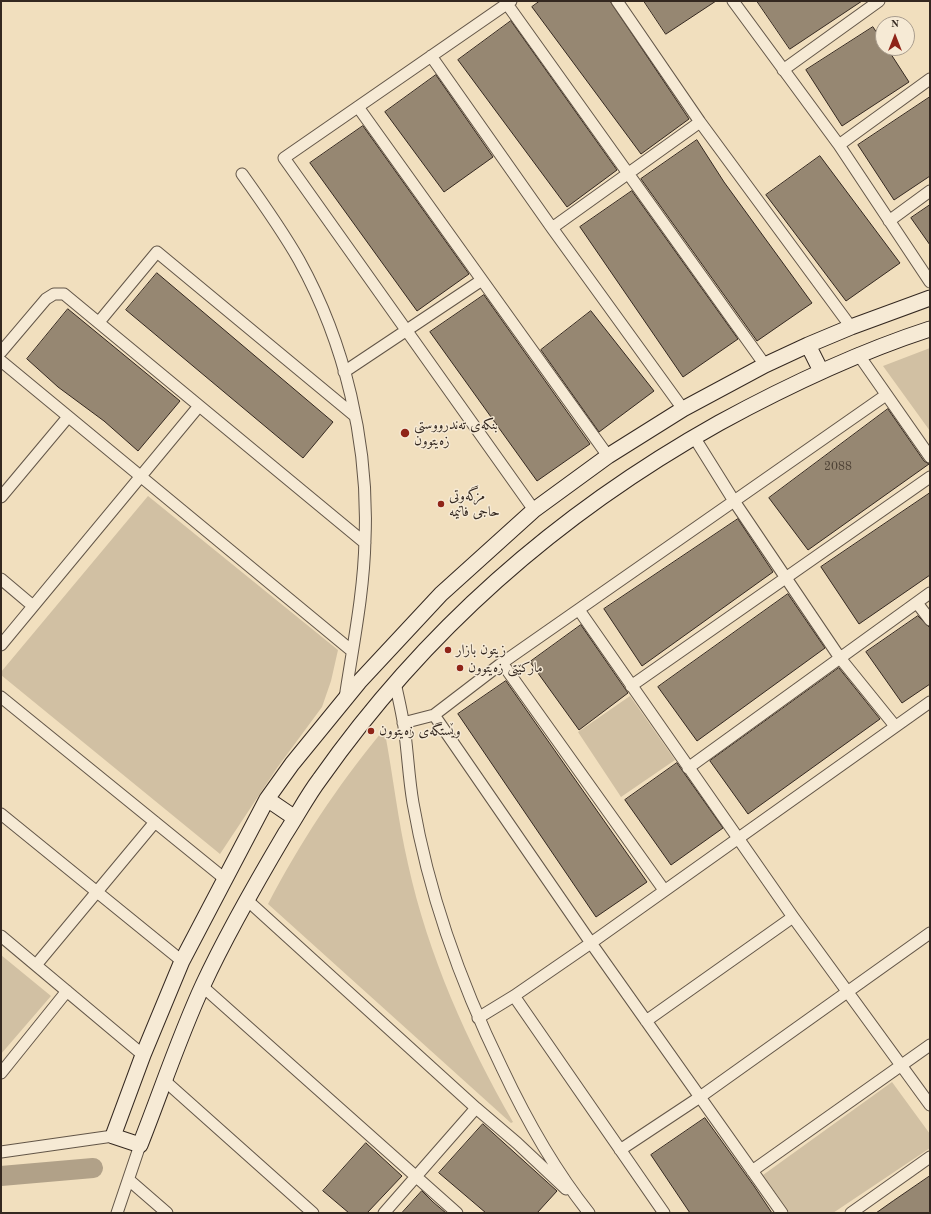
<!DOCTYPE html>
<meta charset="utf-8">
<style>
body{margin:0}
#map{position:relative;width:931px;height:1214px;overflow:hidden;background:#f1dfbe;font-family:"Old Standard TT",serif}
canvas{display:block}
.frame{position:absolute;inset:0;border:2px solid #342820;pointer-events:none}
.north{position:absolute;left:875px;top:16px;width:40px;height:40px;box-sizing:border-box;background:#f6ead5;border:1px solid #a89c8d;border-radius:50%;rotate:0deg;font-size:11px;font-weight:700;line-height:16px;text-align:center;color:#342820}
.north::after{content:'';display:block;margin:auto;width:14px;height:18px;background:#8f2418;clip-path:polygon(50% 0,100% 100%,50% 72%,0 100%)}
</style>
<div id="map">
<canvas width="931" height="1214"></canvas>
<div class="frame"></div>
<div class="north">N</div>
</div>
<script>
const context = document.querySelector('canvas').getContext('2d');
context.lineJoin = 'round';
function paint(path, color) {
  context.fillStyle = color;
  context.fill(path, 'evenodd');
}
function trace(path, color, width, dash) {
  context.strokeStyle = color;
  context.lineWidth = width;
  context.lineCap = dash ? 'butt' : 'round';
  context.setLineDash(dash || []);
  context.stroke(path);
}
function label(font, color, halo, rows, align = 'center') {
  context.font = font + ' "Old Standard TT",Amiri,serif';
  context.lineWidth = 3;
  context.setLineDash([]);
  context.textBaseline = 'middle';
  context.strokeStyle = halo;
  context.fillStyle = color;
  for (const [text, x, y, turn = 0] of rows) {
    context.save();
    context.translate(x, y);
    context.rotate((+turn || 0) * Math.PI / 180);
    context.textAlign = isNaN(turn) ? turn : align;
    if (halo) context.strokeText(text, 0, 0);
    context.fillText(text, 0, 0);
    context.restore();
  }
}
paint(new Path2D(`
 M930,348v83l-47,-65z
 M148,496l190,154 -7,31 -9,26 -45,61 -57,86 -219,-179v-3z
 M630,696l45,64 -54,37 -43,-65z
 M381,733h4c8,43 13,88 23,131 20,91 59,178 105,258l-2,1 -243,-219c33,-63 68,-116 113,-171z
 M1,955l50,41 -50,58z
 M892,1082l38,52v14l-97,65h-43l-27,-38z`), '#d1c0a3');
trace(new Path2D(`
 M1,1176l92,-8`), '#b1a188', 20);
const building = new Path2D(`
 M540,1h70l79,118 -48,35 -109,-147z
 M644,1h72l-50,33z
 M757,1h105l-72,48z
 M511,21l106,149 -50,37 -109,-147z
 M873,27l10,15v6h4l22,34 -67,44 -36,-56z
 M436,75l57,82 -49,35 -59,-80z
 M930,97v79l-36,24 -36,-55z
 M363,126l106,148 -52,37 -107,-148z
 M697,140l27,42 88,121 -55,38 -116,-162z
 M820,156l80,107 -54,38 -80,-106z
 M632,191l106,148 -55,38 -103,-150z
 M930,205v40l-19,-27z
 M157,273l176,149 -30,36 -177,-148z
 M484,295l106,149 -53,37 -107,-149z
 M68,309l112,92 -42,50 -34,-30 -46,-34 -31,-28z
 M591,311l63,80 -55,41 -58,-82z
 M888,409l36,52 5,3 -121,86 -39,-52z
 M930,493v82l-71,49 -38,-57z
 M738,519l35,53 -131,94 -38,-57z
 M788,594l37,54 -128,93 -39,-54z
 M918,616l12,12v56l-28,19 -36,-51z
 M581,625l47,68 -49,37 -49,-68z
 M839,668l41,51 -132,95 -38,-53z
 M506,681l141,201 -51,35 -138,-203z
 M677,763l46,65 -52,37 -46,-65z
 M705,1118l49,68 18,27h-82l-39,-58z
 M483,1124l74,67 -20,22h-51l-47,-40z
 M366,1143l36,33 -35,37h-18l-26,-22z
 M930,1176v37h-54l17,-12z
 M422,1191l11,11 13,11h-44z`);
paint(building, '#968772');
trace(building, '#342820', 1);
const street = new Path2D(`
 M511,1l-227,157 250,352
 M617,1l83,121 151,205
 M733,1l106,144 91,137
 M507,4l258,361
 M431,56l121,172 131,181
 M783,70l96,-69
 M358,107l250,349
 M839,145l91,-66
 M242,174c20,28 40,56 57,86 46,83 70,184 66,279 -1,53 -12,106 -20,159
 M889,221l41,-30
 M552,228l148,-106
 M99,322l58,-70 198,164
 M1,352l45,-53 8,-5h10l301,249
 M858,354l72,103
 M1,361l351,290
 M344,372l138,-92
 M694,437l40,64 106,157 55,68
 M1,497l67,-80
 M1,579l32,27
 M917,603l13,17
 M579,610l214,307 137,188
 M1,645l198,-239
 M502,663l162,227
 M395,683c4,17 8,34 10,51 3,23 4,46 8,69 16,92 48,181 89,265 24,51 52,101 87,145
 M631,686l299,-209
 M1,697l224,182
 M434,715l157,228 191,270
 M403,723l31,-8 68,-52 384,-268
 M688,768l242,-175
 M1,814l181,147
 M247,900l229,208 41,35 49,46
 M1,936l142,119
 M36,965l119,-143
 M202,986l255,227
 M514,996l150,217
 M478,1018l36,-22 77,-53 339,-241
 M646,1021l147,-104
 M1,1073l66,-82
 M165,1081l148,132
 M620,1150l80,-53 230,-164
 M1,1152l112,-16
 M752,1171l178,-126
 M129,1180l38,33
 M117,1213l23,-68
 M384,1213l92,-105
 M851,1213l79,-56`);
const secondary = new Path2D(`
 M930,298l-79,29 -43,18 -43,20 -82,44 -75,47 -74,54 -93,84 -82,88 -67,82 -25,35 -85,162 -39,94 -30,81 27,9c21,-53 39,-108 63,-160 24,-52 53,-102 82,-151 12,-18 22,-38 35,-55 105,-149 240,-267 399,-356 68,-37 137,-70 211,-94
 M808,345l13,26
 M267,799l28,19`);
trace(street, '#635648', 13);
trace(secondary, '#342820', 17);
trace(street, '#f6ead5', 11);
trace(secondary, '#f6ead5', 15);
for (const [x, y, r, color] of [
 [405,433,5,"#8f2418"],
 [441,504,4,"#8f2418"],
 [448,650,4,"#8f2418"],
 [460,668,4,"#8f2418"],
 [371,731,4,"#8f2418"]
]) {
  const dot = new Path2D();
  dot.arc(x, y, r, 0, 2 * Math.PI);
  context.fillStyle = color;
  context.fill(dot);
  trace(dot, '#f6ead5', 1.5);
}
label('12px', '#4c4034', null, [
 ["2088",838,467]
]);
label('14px', '#342820', '#f6ead5', [
 ["بنکەی تەندرووستی",414,425],
 ["زەیتوون",414,441],
 ["مزگەوتی",449,496],
 ["حاجی فاتیمە",449,512],
 ["زيتون بازار",456,650],
 ["مارکێتی زەیتوون",468,668],
 ["وێستگەی زەیتوون",379,731]
], 'left');
</script>
